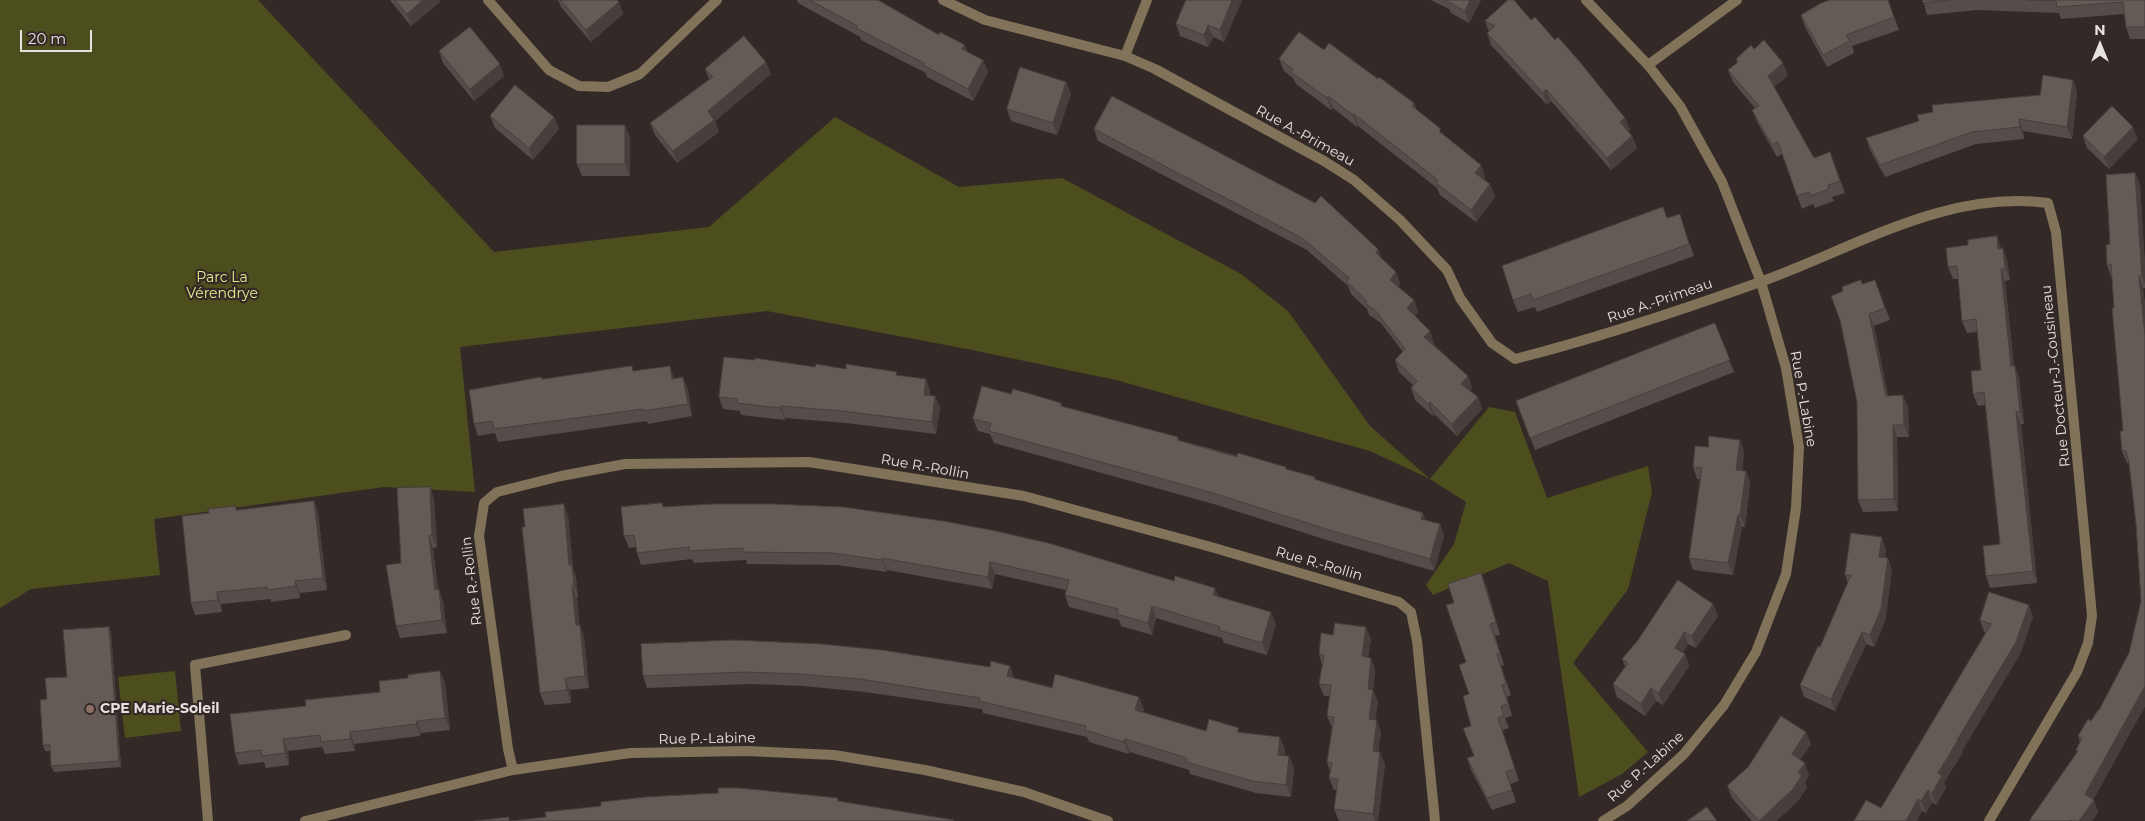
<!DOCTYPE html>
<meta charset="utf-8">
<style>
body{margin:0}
#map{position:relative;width:2145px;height:821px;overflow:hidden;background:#332a27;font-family:Montserrat,sans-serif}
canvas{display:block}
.north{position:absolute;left:2075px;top:20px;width:50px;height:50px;-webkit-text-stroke:4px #332a27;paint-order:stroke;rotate:0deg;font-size:14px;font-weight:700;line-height:20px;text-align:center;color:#e7e1df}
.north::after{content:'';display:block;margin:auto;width:18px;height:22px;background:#e7e1df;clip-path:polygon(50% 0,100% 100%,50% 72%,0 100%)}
.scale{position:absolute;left:20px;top:30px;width:72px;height:22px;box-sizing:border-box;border:2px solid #e7e1df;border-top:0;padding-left:6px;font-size:15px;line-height:18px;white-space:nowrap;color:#e7e1df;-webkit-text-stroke:4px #332a27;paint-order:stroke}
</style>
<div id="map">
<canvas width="2145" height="821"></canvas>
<div class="north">N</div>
<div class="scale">20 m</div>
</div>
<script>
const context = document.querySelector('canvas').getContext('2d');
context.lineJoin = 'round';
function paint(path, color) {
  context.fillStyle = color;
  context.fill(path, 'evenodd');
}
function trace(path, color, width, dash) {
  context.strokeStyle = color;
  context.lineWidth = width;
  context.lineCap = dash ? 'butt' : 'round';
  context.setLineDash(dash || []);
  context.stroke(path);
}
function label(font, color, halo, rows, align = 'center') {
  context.font = font + ' Montserrat,sans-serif';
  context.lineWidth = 4.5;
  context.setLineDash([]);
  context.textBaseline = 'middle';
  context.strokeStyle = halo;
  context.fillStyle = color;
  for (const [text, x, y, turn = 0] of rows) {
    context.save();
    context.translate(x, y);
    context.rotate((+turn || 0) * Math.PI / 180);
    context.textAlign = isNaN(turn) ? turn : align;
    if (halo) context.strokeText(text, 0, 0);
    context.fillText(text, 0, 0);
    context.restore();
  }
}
paint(new Path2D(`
 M0,0h258l236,252 215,-25 126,-110 124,70 103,-9 179,96 47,37 82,115 60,53 59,-72 26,5 32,86 101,-32 4,26 -24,97 -55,74 75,89 -26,22 -43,23 -31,-216 -39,-18 -76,32 -7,-10 28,-41 12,-42 -36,-23 -60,-28 -254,-71 -144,-30 -205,-39 -307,36 15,145 -91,-5 -230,32 6,56 -129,14 -31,19z
 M175,671l6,60 -56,7 -7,-61z`), '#4c4e1e');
trace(new Path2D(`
 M208,821l-13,-156 151,-30`), '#81725a', 10);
trace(new Path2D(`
 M488,0l61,70 30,16 29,1 32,-13 77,-74
 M943,0l42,20 140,36 30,13 169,92 30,19 46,40 47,50 13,28 32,45 23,16c83,-21 164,-48 245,-77 93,-33 186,-93 288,-79l8,29 36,384 -4,27 -11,29 -88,149
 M1586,0l62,65 32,41 42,76 39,100 25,86 13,79 -3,61 -10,66 -30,78 -32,53 -40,49 -57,52 -24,15
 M1125,56l22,-56
 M1648,65l89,-65
 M513,770l-5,-21 -29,-213 5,-33 13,-11 64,-16 64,-12 184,-2 215,34 187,51 188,55 12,10 6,29 18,180
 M305,821l208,-51 117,-17 117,-2 87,4 91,15 99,22 84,29`), '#81725a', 10);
paint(new Path2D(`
 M390,0h49l1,2 -29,24z
 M558,0l61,2 4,12 -32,28 -30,-35z
 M797,0h81l89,52 16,8 5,12 -15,29 -46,-24 -1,-4 -65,-33 -1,-3 -62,-34z
 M1242,0l-18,42 -11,-5 -5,10 -28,-11 -4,-12z
 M1431,0h50l-12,23 -18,-10 -2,-4z
 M1888,0l11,30 -47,16 2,7 -27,14 -22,-40 -4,-12z
 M1923,0h222v39h-15l-4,-12 -2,-13 -63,5 -2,-6 -82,-3 -50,5z
 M1531,20l24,20 70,78 5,12 -2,1 4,5 5,12 -26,22 -60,-69 -4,4 -56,-60 -4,-12 2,-1 -4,-11z
 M1754,49l34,26 -14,12 40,71 16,-6 15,41 -13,4 2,4 -19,7 -2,-4 -11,5 -20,-55 -5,3 -20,-35 -5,-12 3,-2 -22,-26 -5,-12 9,-7 -1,-4z
 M1324,50l54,29 36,24 3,7 26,25 38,30 4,12 -1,3 6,4 5,13 -19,25 -36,-27 -3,-7 -79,-62 -1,1 -24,-19 -2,2 -35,-26 -3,-6 -9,-7 -5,-12z
 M439,51l65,25 -30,25 -31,-38z
 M705,69l66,5 -56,47 4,11 -42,31 -22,-28 -5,-12 59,-44z
 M2073,80l4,12 -5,47 -49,-8 1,8 -48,5 -91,33 -15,-27 -4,-12 174,-43z
 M1066,82l5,12 -14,41 -46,-14 -4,-12z
 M490,116l64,1 5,12 -26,31 -38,-32z
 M1094,129l288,130 14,13 4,12 -2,3 16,13 4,12 -3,4 19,27 -1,1 35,32 4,12 -2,2 8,7 4,12 -25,27 -23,-22 -1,2 -18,-16 -4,-12 2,-3 -14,-13 -4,-12 8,-8 -22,-29 -12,-8 -2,-6 -16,-15 -3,-8 -41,-36 -209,-109z
 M2083,136l55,3 -29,30 -22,-21z
 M630,137v39h-48l-5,-12z
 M2135,173l5,12 5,81v22h-2l2,17v401l-52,93 5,13 -6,9h-63l48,-69 -1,-2 4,-8 -2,-6 13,-15 8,-11 30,-57 12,-52 -5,-77 -7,-61h-2l-5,-12 1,-20 -11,-154h-1l-4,-12 3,-21z
 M1684,227l10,29 -157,56 -2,-5 -17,5 -5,-12z
 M2001,248l6,12 3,20 -5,1 9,85 5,12 5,46h-3l16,159 -47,5 -4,-12 14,-32 -15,-139 -7,1 -5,-12 8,-24 -4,-38 -10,1 -5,-12 -4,-42h-5l-5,-12z
 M1875,280l15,40 -16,6 14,70 20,11 1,30h-12l1,74 -35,1 -5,-12 -1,-98 -14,-111z
 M1715,323l19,49 -199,78 -19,-49z
 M815,367l31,2 80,10 4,12v5h5l5,12 -4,26 -90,-11 -61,-5v2l-44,-5 -1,-4 -17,-2 -4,-12z
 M634,371l40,8 14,10 4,27 -44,8 -1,-3 -149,21 -3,-9 -17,3 -4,-12 68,-45z
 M1011,394l50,9 2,4 115,30 1,3 136,37 1,3 109,40 15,4 4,12 -10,35 -104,-30 -113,-36 -223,-62 -4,-9 -12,-3 -5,-12z
 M1740,440l4,12 -2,19h4l4,12 -5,44h-3l-9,48 -40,-5 -4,-12 12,-79h-4l-4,-12 15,-20z
 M430,487l4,12 3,48 -4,1 5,41 5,12 4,32 -47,5 -4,-12 5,-63z
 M314,501l4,12 9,77 -27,3v5l-29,4v-3l-50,5 1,8 -27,3 -4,-12 46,-93z
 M664,507l554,89 58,28 -9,31 -43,-12 -2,-5 -66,-20 -4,17 -31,-9 -2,-6 -50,-13 -4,-12 1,-5 -71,-16 -3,15 -105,-19v2l-50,-7 -90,-1 -1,-4 -52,3 -2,-4 -51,6 -4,-12 -1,-6 -7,1 -5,-12z
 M568,516l5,52 3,9 2,20 -1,1 2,27 5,12 5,51 -19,2 1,13 -26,2 -5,-12 -15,-166z
 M1886,549l-1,8 7,13 -7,51 -11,26 -8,-3 -31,67 -31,-14 -4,-12 20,-38 28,-64 -3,-8z
 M1486,585l14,50 -5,1 9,29 -3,1 10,29 -4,2 5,19 -7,2 4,10 -7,2 17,51 -9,3 6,18 -24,8 -21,-40 -4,-12 7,-2 -8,-94 -12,-59z
 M1713,604l5,12 -22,32 -8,-4 -5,9 2,1 4,12 -26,39 -7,-4 -11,15 -28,-19 -4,-13 12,-18 -3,-7z
 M2033,617l-13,37 -58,97 1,1 -19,30 2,6 -10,17 -4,-3 -6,11 -4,-2 -41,-3 105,-175 -2,-1 -4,-12z
 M109,627l2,6 10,134 -67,5 -3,-6 -1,-15h-5l-2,-6 4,-46z
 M1371,639l-3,18 3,1 4,12 -2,20 5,12 -3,17 6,13 -3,20 7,12 -7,57h-39l-5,-12 3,-19h-3l-5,-12 1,-7 -3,-9 5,-34 -5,-12 3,-20h-6l-5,-12 3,-19 -3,-11z
 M641,644l349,23 20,-1 4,12 130,31 -1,3 63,19 34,1 45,17 -1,7h5l5,12 -3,29 -35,-4 -66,-19 -1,-4 -59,-18 -1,2 -40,-12 -2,-5 -104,-24 -1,-4 -117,-17 -62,-6 -52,-2 -104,4 -4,-12z
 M440,671l5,12 5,47 -29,3 -1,3 -66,8 1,7 -30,3 -3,-7 -34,4 1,14 -23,3 -2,-6 -25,3 -4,-12 145,-61 28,-14z
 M1806,732l5,12 -11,16 9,15 -4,7 2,5 -9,14 -22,20h-24l-20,-23 -5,-12z`), '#564d4a');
paint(new Path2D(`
 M423,0h16l1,2 -29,24 -4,-12z
 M1232,0h10l-18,42 -4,-12z
 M1470,0h11l-12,23 -4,-12z
 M619,2l4,12 -32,28 -5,-12z
 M1208,25l5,12 -5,10 -4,-12z
 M965,45l4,12 -7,-8z
 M983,60l5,12 -15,29 -5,-12z
 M766,62l5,12 -56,47 4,11 -42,31 -4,-12 35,-40z
 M1783,63l5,12 -16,13 -4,-12z
 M500,64l4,12 -30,25 -4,-12z
 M2073,80l4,12 -5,47 -5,-12z
 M1066,82l5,12 -14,41 -4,-12z
 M1546,89l5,12 -4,4 -4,-12z
 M1328,96l5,12 -2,2 -4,-12z
 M1414,103l4,12 -6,-9z
 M1354,114l4,12 -1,1 -4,-12z
 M554,117l5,12 -26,31 -4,-12z
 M1625,118l5,12 -5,4 -5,-12z
 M2019,119l4,12 1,8 -4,-12z
 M625,125l5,12v39l-5,-12z
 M2133,127l5,12 -29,30 -5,-12z
 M1632,136l5,12 -26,22 -4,-12z
 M1481,165l4,12 -6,8 -4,-12z
 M2135,173l5,12 5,81v18l-3,-8z
 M1490,184l5,13 -19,25 -5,-12z
 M1997,236l4,12 -3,1z
 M2003,248l4,12 3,20 -5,-12z
 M1378,249l5,12 -7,-8z
 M2001,269l4,12 10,97 -4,-12z
 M1396,272l4,12 -6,8 -4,-12z
 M2139,276l4,12 2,17v31z
 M1414,300l4,12 -6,8 -5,-12z
 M1869,314l5,12 16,82 -4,-12z
 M1430,331l4,12 -5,6 -5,-12z
 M670,366l4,12 2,13 -4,-12z
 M2015,366l4,12 5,46 -4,-13z
 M1468,376l4,12 -6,8 -5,-12z
 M683,377l5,12 4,27 -4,-12z
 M926,379l4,12 -2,16 -4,-12z
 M1903,395l5,12 1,30 -5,-12z
 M935,396l5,12 -4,26 -4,-12z
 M1478,397l4,12 -25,27 -5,-12z
 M1430,402l4,12 -1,2 -5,-12z
 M781,406l4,12v2l-5,-12z
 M2016,412l5,12 16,159 -4,-12z
 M1893,425l4,12 1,74 -4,-12z
 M1740,440l4,12 -3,30 -5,-12z
 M1746,471l4,12 -5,44 -5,-12z
 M430,487l4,12 3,48 -5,-12z
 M314,501l4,12 9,77 -4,-12z
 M564,504l4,12 5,52 3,9 2,20 -4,-12 -5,-20z
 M1423,513l4,12 -6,-6z
 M1738,515l4,12 -9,48 -5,-12z
 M1440,524l4,12 -10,35 -4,-12z
 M429,536l4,12 6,54 -4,-12z
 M1882,537l4,12 -3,20 -4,-12z
 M882,558l5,12v2l-5,-12z
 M1888,558l4,12 -7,51 -11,26 -4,-12z
 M990,562l5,12 -3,15 -4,-12z
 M1481,573l5,12 14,50 -4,-13z
 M295,581l5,12v5l-4,-12z
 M572,586l5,12 4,39 -5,-12z
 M1215,588l5,12 -7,-5z
 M439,589l4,12 4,32 -5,-13z
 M217,592l4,12 1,8 -4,-12z
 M1713,604l5,12 -22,32 -4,-12z
 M2029,605l4,12 -13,37 -58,97 1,1 -19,30 2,6 -10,17 -4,-12 6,-20 19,-33z
 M1152,606l4,12 -4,17 -4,-12z
 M1271,612l5,12 -9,31 -5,-12z
 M580,625l4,12 5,51 -4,-12z
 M109,627l2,6 10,134 -2,-6z
 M1366,627l5,12 -5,30 -4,-13z
 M1684,632l4,12 -8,16 -5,-12z
 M1862,632l4,12 -31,67 -4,-12z
 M1685,654l4,12 -26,39 -5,-12z
 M1371,658l4,12 -2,24v-4l5,12 -4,29 -5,-12 -1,-30z
 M1010,666l4,12 -2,11 -5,-13z
 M440,671l5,12 5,47 -5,-12z
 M565,678l5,12 1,13 -4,-13z
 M2145,686v20l-55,100 -5,-12z
 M1651,688l5,13 -11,15 -4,-12z
 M1139,697l5,12 -5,13 -4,-12z
 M1377,720l4,12 -4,31 -4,-12z
 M417,721l4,12 -1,3 -4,-12z
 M350,732l4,12 1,7 -5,-12z
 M1806,732l5,12 -15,22 -4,-12z
 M1280,737l5,12 -2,18 -5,-12z
 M283,739l5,12 1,14 -4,-12z
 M1125,739l5,13 -1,2 -5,-12z
 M1380,752l5,12 -7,57h-3l-2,-7z
 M1289,756l5,12 -3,29 -5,-12z
 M1805,763l4,12 -4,7 2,5 -9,14 -22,20h-17l39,-48z
 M1928,790l4,12 -6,11 -5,-12z
 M1918,799l4,12 -5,10h-11z
 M2094,800l4,12 -6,9h-13z`), '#463f3c');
const building = new Path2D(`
 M395,0h28l-16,14z
 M561,0h56l2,2 -33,28z
 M810,0h68l61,35 1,-3 25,13 -3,4 21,11 -15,29 -45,-24 1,-2 -68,-35 1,-2z
 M1186,0h46l-12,30 -12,-5 -4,10 -28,-11z
 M1447,0h23l-5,11 -19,-10z
 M1508,0h6l17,20 4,-3 20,23 3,-3 22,25 45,56 -5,4 12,14 -25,22 -61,-69 -3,4 -56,-60 8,-7 -10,-5z
 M1830,0h58l6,17 -48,18 4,6 -27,14 -22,-40 20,-12z
 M1923,0h27l-27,3z
 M2028,0h117v27h-19l-3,-25 -66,5 -1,-6z
 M470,27l30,37 -30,25 -31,-38z
 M1299,32l25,18 5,-7 49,36 1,-2 35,26 -2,3 29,23 -2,2 42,34 -6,8 15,11 -19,26 -35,-27 2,-3 -84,-66 -1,1 -25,-19 -1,2 -36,-26 2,-3 -14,-10z
 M744,36l22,26 -58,49 6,9 -41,31 -23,-28 63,-46 -8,-8z
 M1764,40l19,23 -15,13 46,82 16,-6 10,29 -12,4 1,4 -19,7 -1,-4 -12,4 -19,-54 -6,3 -20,-35 7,-4 -31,-36 10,-8 -2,-3 15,-14 3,4z
 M1020,67l46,15 -13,41 -46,-14z
 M2043,75l30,5 -6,47 -48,-8 1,8 -48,5 -92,33 -14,-27 53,-17 -2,-6 16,-3 -1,-7 108,-10z
 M515,85l39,32 -25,31 -39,-32z
 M1112,96l203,107 6,-7 57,53 -2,4 20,19 -6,8 24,20 -7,8 23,23 -6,6 44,39 -7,8 17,13 -26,27 -22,-22 -2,2 -17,-16 6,-7 -22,-21 10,-11 -29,-38 -11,-8 2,-2 -20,-19 2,-4 -47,-40 -208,-109z
 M2112,106l21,21 -29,30 -21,-21z
 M577,125h48v39h-48z
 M2135,173l7,103h-3l6,60v350l-60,108 9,6 -15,21h-7l-1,-1 -1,1h-41l49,-70 -2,-1 6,-12 -4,-2 10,-17 3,2 7,-11h1l30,-57 12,-52 -5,-77 -7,-61 -3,-12h-4l-2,-20h3l-11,-123h2l-3,-44 -4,1 -1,-20 4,-1 -4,-69z
 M1663,207l4,11 13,-4 9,30 -156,56 -2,-6 -18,6 -11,-34z
 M1997,236l1,13 5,-1 2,20 -4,1 10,97h4l5,45 -4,1 17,159 -47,5 -3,-30 17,-2 -16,-152 -11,2 -2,-23 10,-1 -5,-51 -14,2 -5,-55 -9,1 -2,-19 22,-3v-5z
 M1861,280l1,4 13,-4 10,28 -16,6 17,82 17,-1 1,30h-11l1,74 -36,1 -1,-98 -17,-82 -9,-24 12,-5 -1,-4z
 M1715,323l15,37 -200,78 -14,-37z
 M724,357l31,3v-2l60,9 1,-3 30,5v-5l51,8 -1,3 30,4 -2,16 11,1 -3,26 -91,-11 -60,-5 -1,2 -43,-5v-4l-18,-2z
 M632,366l1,5 37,-5 2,13 11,-2 5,27 -45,7v-2l-149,20 -2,-8 -18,3 -5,-34 72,-13 1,2z
 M982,386l29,8 2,-5 18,5 30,9v3l117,31 -1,3 60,17 1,-4 48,14v2l29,8 -1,2 109,34 -2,6 19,5 -10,35 -104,-30 -113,-36 -224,-62 2,-8 -18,-4z
 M1709,436l31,4 -4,30 10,1 -6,44h-2l-10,48 -39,-5 13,-90 -9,-1 2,-21 13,1z
 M430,487l2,48 -3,1 6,54 4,-1 3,31 -46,6 -10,-61 15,-2 -4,-75z
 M314,501l9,77 -28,3 1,5 -29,4v-3l-50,5 1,8 -27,3 -9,-87 27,-3 -1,-4 28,-3v4z
 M662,503l1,4 49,-3h62l69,3 100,14 53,10 56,13 122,37 1,-5 40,12 -2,7 58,17 -9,31 -43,-13 1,-3 -68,-21 -4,17 -31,-9 1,-5 -53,-14 4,-15 -79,-18 -2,15 -106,-19v2l-50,-7 -89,-1v-4l-54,3v-4l-52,6 -3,-18 -10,1 -3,-29z
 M564,504l5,61h3l2,20 -2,1 4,39h4l5,51 -20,2 2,12 -27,3 -18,-166h3l-2,-18z
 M1851,533l31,4 -3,20 9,1 -7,51 -11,26 -8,-3 -31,67 -31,-14 18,-39 2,1 31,-72h-6z
 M1481,573l15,49 -6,2 10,29 -3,1 9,29 -4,2 6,19 -7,2 3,10 -6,2 17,51 -9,3 6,18 -25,8 -20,-40 7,-2 -11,-28 8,-2 -8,-30 6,-2 -10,-29 7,-3 -20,-57 8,-2 -6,-19z
 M1678,580l35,24 -21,32 -8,-4 -9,16 10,6 -27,39 -7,-5 -10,16 -28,-20 15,-21 -6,-4 16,-19z
 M1989,592l40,13 -13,37 -59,98h1l-20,33 4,3 -10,17 -4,-3 -7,11 -3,-2 -12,22h-52l12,-21 15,8 110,-184 -11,-4z
 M1335,623l31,4 -4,29 9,2 -3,31 5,1 -4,29 8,1 -4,31 7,1 -7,62 -39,-5 4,-30 -9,-1 3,-15 -5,-1 7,-45 -7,-1 4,-31 -12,-1 5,-29 -5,-1 2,-21 12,2z
 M109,627l10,134 -68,5 -1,-21h-7l-3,-45 7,-1 -2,-21 22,-1 -4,-47z
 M735,640l87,4 60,6 108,17 1,-6 19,5 -3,10 45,12 3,-14 84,23 -4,13 71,21 3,-12 30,9 -2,4 43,5 -2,18 11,1 -3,29 -34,-4 -66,-19 1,-4 -62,-19 -1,3 -39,-12 1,-4 -107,-25 1,-3 -120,-19 -61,-5 -53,-2 -103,4 -2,-32z
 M440,671l5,47 -28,3 -1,3 -66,8v7l-29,3 -1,-7 -37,4 2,14 -23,3 -1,-6 -26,3 -5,-39 76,-8 -1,-6 75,-8 -1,-11 29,-3v-3z
 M1781,716l25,16 -14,22 13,9 -7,10 4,2 -9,14 -34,32 -32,-35 21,-19z
 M718,788h22l98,10v3l116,19v1h-480l35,-4v4l37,-4 -1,-5 56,-6v-4l44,-5 73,-4z
 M1707,807l10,14h-30z`);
paint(building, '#645a56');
trace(building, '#463f3c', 1);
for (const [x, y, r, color] of [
 [90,709,5,"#8d6e63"]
]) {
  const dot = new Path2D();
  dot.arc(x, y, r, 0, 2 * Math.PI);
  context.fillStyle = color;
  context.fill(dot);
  trace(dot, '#332a27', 2);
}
label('14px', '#e7e1df', '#332a27', [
 ["Rue A.-Primeau",1305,136,29],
 ["Rue A.-Primeau",1660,301,-19],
 ["Rue Docteur-J.-Cousineau",2056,376,-96],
 ["Rue P.-Labine",1803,399,80],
 ["Rue R.-Rollin",925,467,10],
 ["Rue R.-Rollin",1319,564,16],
 ["Rue R.-Rollin",472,581,-97],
 ["Rue P.-Labine",707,739,-1],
 ["Rue P.-Labine",1646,767,-42]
]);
label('14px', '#e5ec8c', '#332a27', [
 ["Parc La",222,278],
 ["Vérendrye",222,294]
]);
label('bold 14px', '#e7e1df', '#332a27', [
 ["CPE Marie-Soleil",100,709]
], 'left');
</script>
